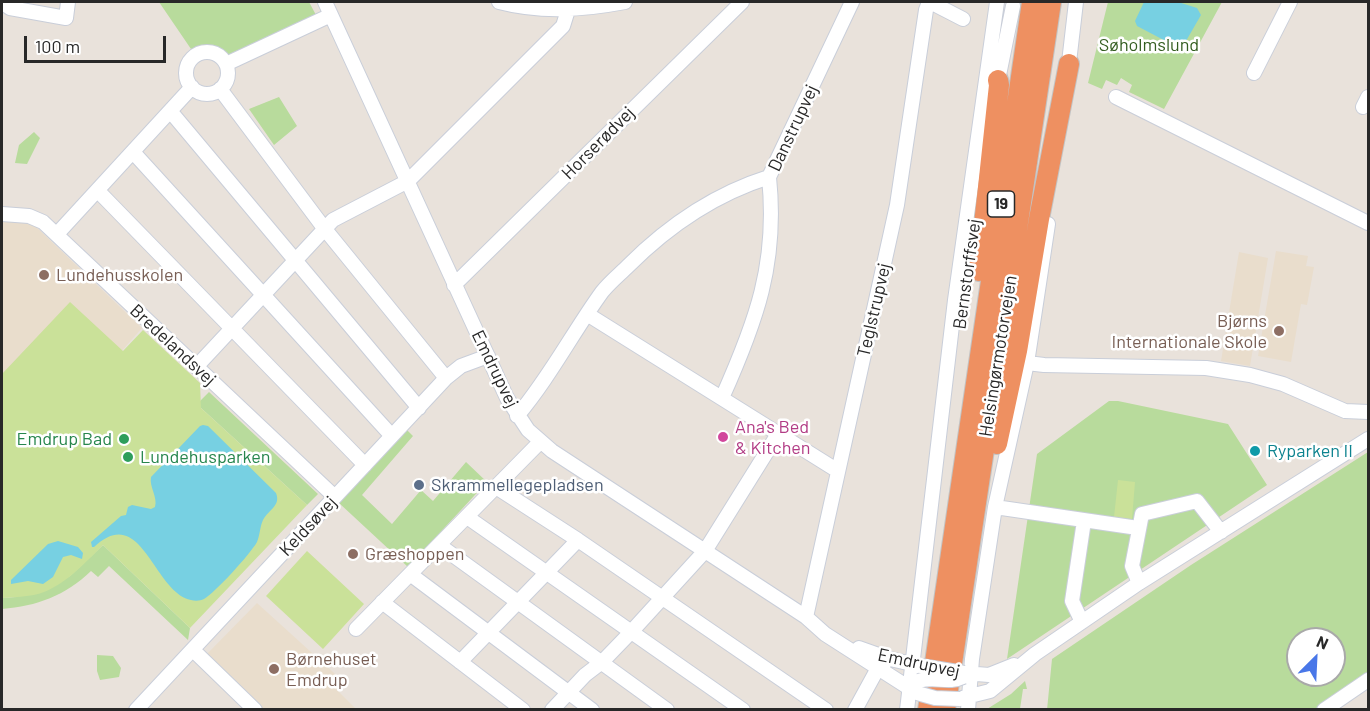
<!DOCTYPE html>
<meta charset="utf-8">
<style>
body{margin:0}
#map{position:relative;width:1370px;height:711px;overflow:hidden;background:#e9e2db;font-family:Barlow,sans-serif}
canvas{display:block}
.frame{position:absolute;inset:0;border:3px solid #282828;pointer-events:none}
.north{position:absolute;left:1286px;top:627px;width:60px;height:60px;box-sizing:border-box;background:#fff;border:2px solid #a9a9a9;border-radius:50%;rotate:24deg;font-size:16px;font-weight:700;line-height:24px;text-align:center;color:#282828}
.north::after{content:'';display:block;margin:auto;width:21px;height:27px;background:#4977e8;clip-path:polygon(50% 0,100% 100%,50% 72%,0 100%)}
.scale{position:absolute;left:24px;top:36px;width:142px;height:27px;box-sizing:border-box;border:3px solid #282828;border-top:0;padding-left:8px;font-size:18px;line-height:21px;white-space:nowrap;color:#282828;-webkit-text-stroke:4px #fff;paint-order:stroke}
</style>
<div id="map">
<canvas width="1370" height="711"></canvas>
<div class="frame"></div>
<div class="north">N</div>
<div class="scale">100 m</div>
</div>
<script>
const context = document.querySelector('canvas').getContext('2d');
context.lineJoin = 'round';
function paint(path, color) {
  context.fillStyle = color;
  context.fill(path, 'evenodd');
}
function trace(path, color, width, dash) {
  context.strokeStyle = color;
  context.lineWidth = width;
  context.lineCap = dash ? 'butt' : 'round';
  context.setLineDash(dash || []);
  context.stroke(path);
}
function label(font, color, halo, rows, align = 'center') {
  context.font = font + ' Barlow,sans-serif';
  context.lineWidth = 5;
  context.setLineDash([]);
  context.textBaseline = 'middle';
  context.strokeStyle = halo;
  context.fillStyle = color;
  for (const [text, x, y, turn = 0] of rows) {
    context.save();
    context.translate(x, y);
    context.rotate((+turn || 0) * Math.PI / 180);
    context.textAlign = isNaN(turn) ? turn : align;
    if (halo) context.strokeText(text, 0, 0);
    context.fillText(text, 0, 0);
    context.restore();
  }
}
paint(new Path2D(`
 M2,221l30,2 110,105 -76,86 -64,4z
 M1276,251l32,5 -2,10 8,1 -7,38 -6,-1 -10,58 -33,-6z
 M1239,252l29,6 -18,108 -29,-5z
 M257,603l87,79 -7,8 19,19h-94l-57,-53z`), '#e9ddcc');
paint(new Path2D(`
 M159,2h150l7,13 -87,40c-14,-9 -22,-11 -38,-6z
 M1108,2h114l-58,107 -35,-17 3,-7 -11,-7 -4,7 -11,-5 -4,9 -14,-6z
 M279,97l18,29 -23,19 -25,-36z
 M34,132l6,6 -13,26 -12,-1 4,-18z
 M209,392l109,102 -11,11 -106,-97 -199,39 192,-40z
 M1109,401h9l110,23 39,61 -260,174 30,-205z
 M406,429l7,7 -51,59 30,29 29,-34 12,11 33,-39 21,20 -79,85 -69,-64z
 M1368,452v223l-51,34 -270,1 5,-51 139,-94zM1298,639h36v36h-36z
 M103,545l87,83 -2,12 -79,-74 -11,11 -7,-6c-26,25 -54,35 -89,38v-11l14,-1 54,-21z
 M97,655l16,1 8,12 -2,9 -19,3 -3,-9z
 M1025,681l2,8h-4l-3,20h-33l24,-15z`), '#b8db9c');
paint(new Path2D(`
 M70,302l53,49 20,-21 57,53 1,25 106,97 -117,123 -87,-83c-17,17 -36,38 -59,47 -13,5 -29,5 -42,6v-224z
 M1118,480l17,2 -3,37 -18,-2z
 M307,551l57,53 -41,45 -57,-53z`), '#cae199');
paint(new Path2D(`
 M1144,2h34l19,6 4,7 -15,26 -9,6 -40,-21 -2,-5z
 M203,425l5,1 68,67c5,13 -7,16 -13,27 -3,6 -3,15 -6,22 -6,11 -42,51 -53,57 -4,2 -9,2 -13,1 -38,-8 -49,-98 -97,-53h-2l-1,-5 30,-26 5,-1 2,-8 4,-2 19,4 4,-2c3,-10 -6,-20 -4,-30l49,-51z
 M58,541l20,6 5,6 -1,6 -11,-4 -8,2 -10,20 -10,7 -15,-3 -17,3v-4l37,-36z`), '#77d0e2');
const minor = new Path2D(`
 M4,2v2l6,4 56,10 2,-16
 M325,2l182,396 21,32 24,21 254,166 19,17 92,59
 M499,2c42,11 83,8 126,0
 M930,2l33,17
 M186 73a21 21 0 1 1 42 0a21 21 0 1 1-42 0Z
 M226,64l105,-49
 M1068,71l8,-69
 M1254,73l36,-71
 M993,85l5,-5 15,-74
 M220,89l104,139 122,150
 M1116,97l252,126
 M1363,107l5,-10
 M171,112l248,296
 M133,152l258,283
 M98,191l267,274
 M2,214l27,2 14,6 292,275
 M57,234l135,-147
 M454,285l288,-283
 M587,314l251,157
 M1027,363l17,2 162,3 44,7 33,9 62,27 23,1
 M196,367l137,-147 75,-39 155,-155 5,-16
 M722,398c34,-76 56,-135 47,-221l83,-175
 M517,416c33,-39 56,-84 85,-124 8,-10 18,-18 26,-26 40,-40 87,-72 141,-89
 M496,487l82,53 248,170
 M995,507l143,21
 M467,517l276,193
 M439,545l228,165
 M410,574l182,136
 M1139,583l-7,-17 10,-52 55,-13 24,31
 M382,602l141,108
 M806,617l91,-412 29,-195 3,-8
 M1082,622l-10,-21 12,-80
 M356,629l184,-187
 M859,648l31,11 31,7
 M193,650l62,60
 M460,662l118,-122
 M964,673l25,2 25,-10
 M962,698l28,-7 45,-37 104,-71 229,-144
 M136,710l310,-332 15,-12 27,-10
 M552,710l33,-35 17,-13 30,-31 73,-80 73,-117
 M855,710l23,-42 6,-4
 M907,710l48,-410 42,-298
 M968,710l4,-51 23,-152 32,-144 21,-139
 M1324,710l44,-30`);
const highway = new Path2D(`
 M979,271l20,-186 -1,-5
 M997,444l20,-93 22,-132 30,-155
 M928,710l104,-708
 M945,710l106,-708`);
trace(minor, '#c9ced9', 16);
trace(highway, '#c3c3c3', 22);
trace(minor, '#fff', 14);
trace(highway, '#ee9061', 20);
const minorBridge = new Path2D(`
 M921,666l43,7
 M919,681c15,-5 30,3 44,-4
 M917,693l18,5 25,1`);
trace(minorBridge, '#c9ced9', 16, []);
trace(minorBridge, '#fff', 14);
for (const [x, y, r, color] of [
 [44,275,6,"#8d6e63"],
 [1279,331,6,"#8d6e63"],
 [723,437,6,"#d1479c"],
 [124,439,6,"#2e9e5b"],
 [1255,451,6,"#0f9aa8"],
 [128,457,6,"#2e9e5b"],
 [419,485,6,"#5c6f8a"],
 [353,554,6,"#8d6e63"],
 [274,669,6,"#8d6e63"]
]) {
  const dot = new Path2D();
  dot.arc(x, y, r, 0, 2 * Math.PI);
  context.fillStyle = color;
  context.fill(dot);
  trace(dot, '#fff', 2);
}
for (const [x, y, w] of [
 [1001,204,27]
]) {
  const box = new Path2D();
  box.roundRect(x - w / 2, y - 13, w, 26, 4.5);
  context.fillStyle = '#fff';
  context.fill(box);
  trace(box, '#282828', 1.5);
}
label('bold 16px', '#282828', null, [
 ["19",1001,204]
]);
label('18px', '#335d20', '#fff', [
 ["Søholmslund",1149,45]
]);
label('18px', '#282828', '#fff', [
 ["Danstrupvej",793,128,-65],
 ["Horserødvej",598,143,-45],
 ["Bernstorffsvej",967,274,-82],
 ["Teglstrupvej",874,310,-77],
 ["Bredelandsvej",173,345,43],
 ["Helsingørmotorvejen",998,356,-81],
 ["Emdrupvej",495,369,64],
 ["Keldsøvej",308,526,-47],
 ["Emdrupvej",919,663,12]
]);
label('18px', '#785e54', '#fff', [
 ["Lundehusskolen",56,275],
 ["Bjørns",1267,321,"right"],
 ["Internationale Skole",1267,342,"right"],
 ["Græshoppen",365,554],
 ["Børnehuset",286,659],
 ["Emdrup",286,680]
], 'left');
label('18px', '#b23c85', '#fff', [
 ["Ana's Bed",735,427],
 ["& Kitchen",735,448]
], 'left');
label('18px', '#27864d', '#fff', [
 ["Emdrup Bad",112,439],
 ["Lundehusparken",140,457,"left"]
], 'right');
label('18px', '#0d838f', '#fff', [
 ["Ryparken II",1267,451]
], 'left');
label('18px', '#4e5e75', '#fff', [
 ["Skrammellegepladsen",431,485]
], 'left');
</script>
